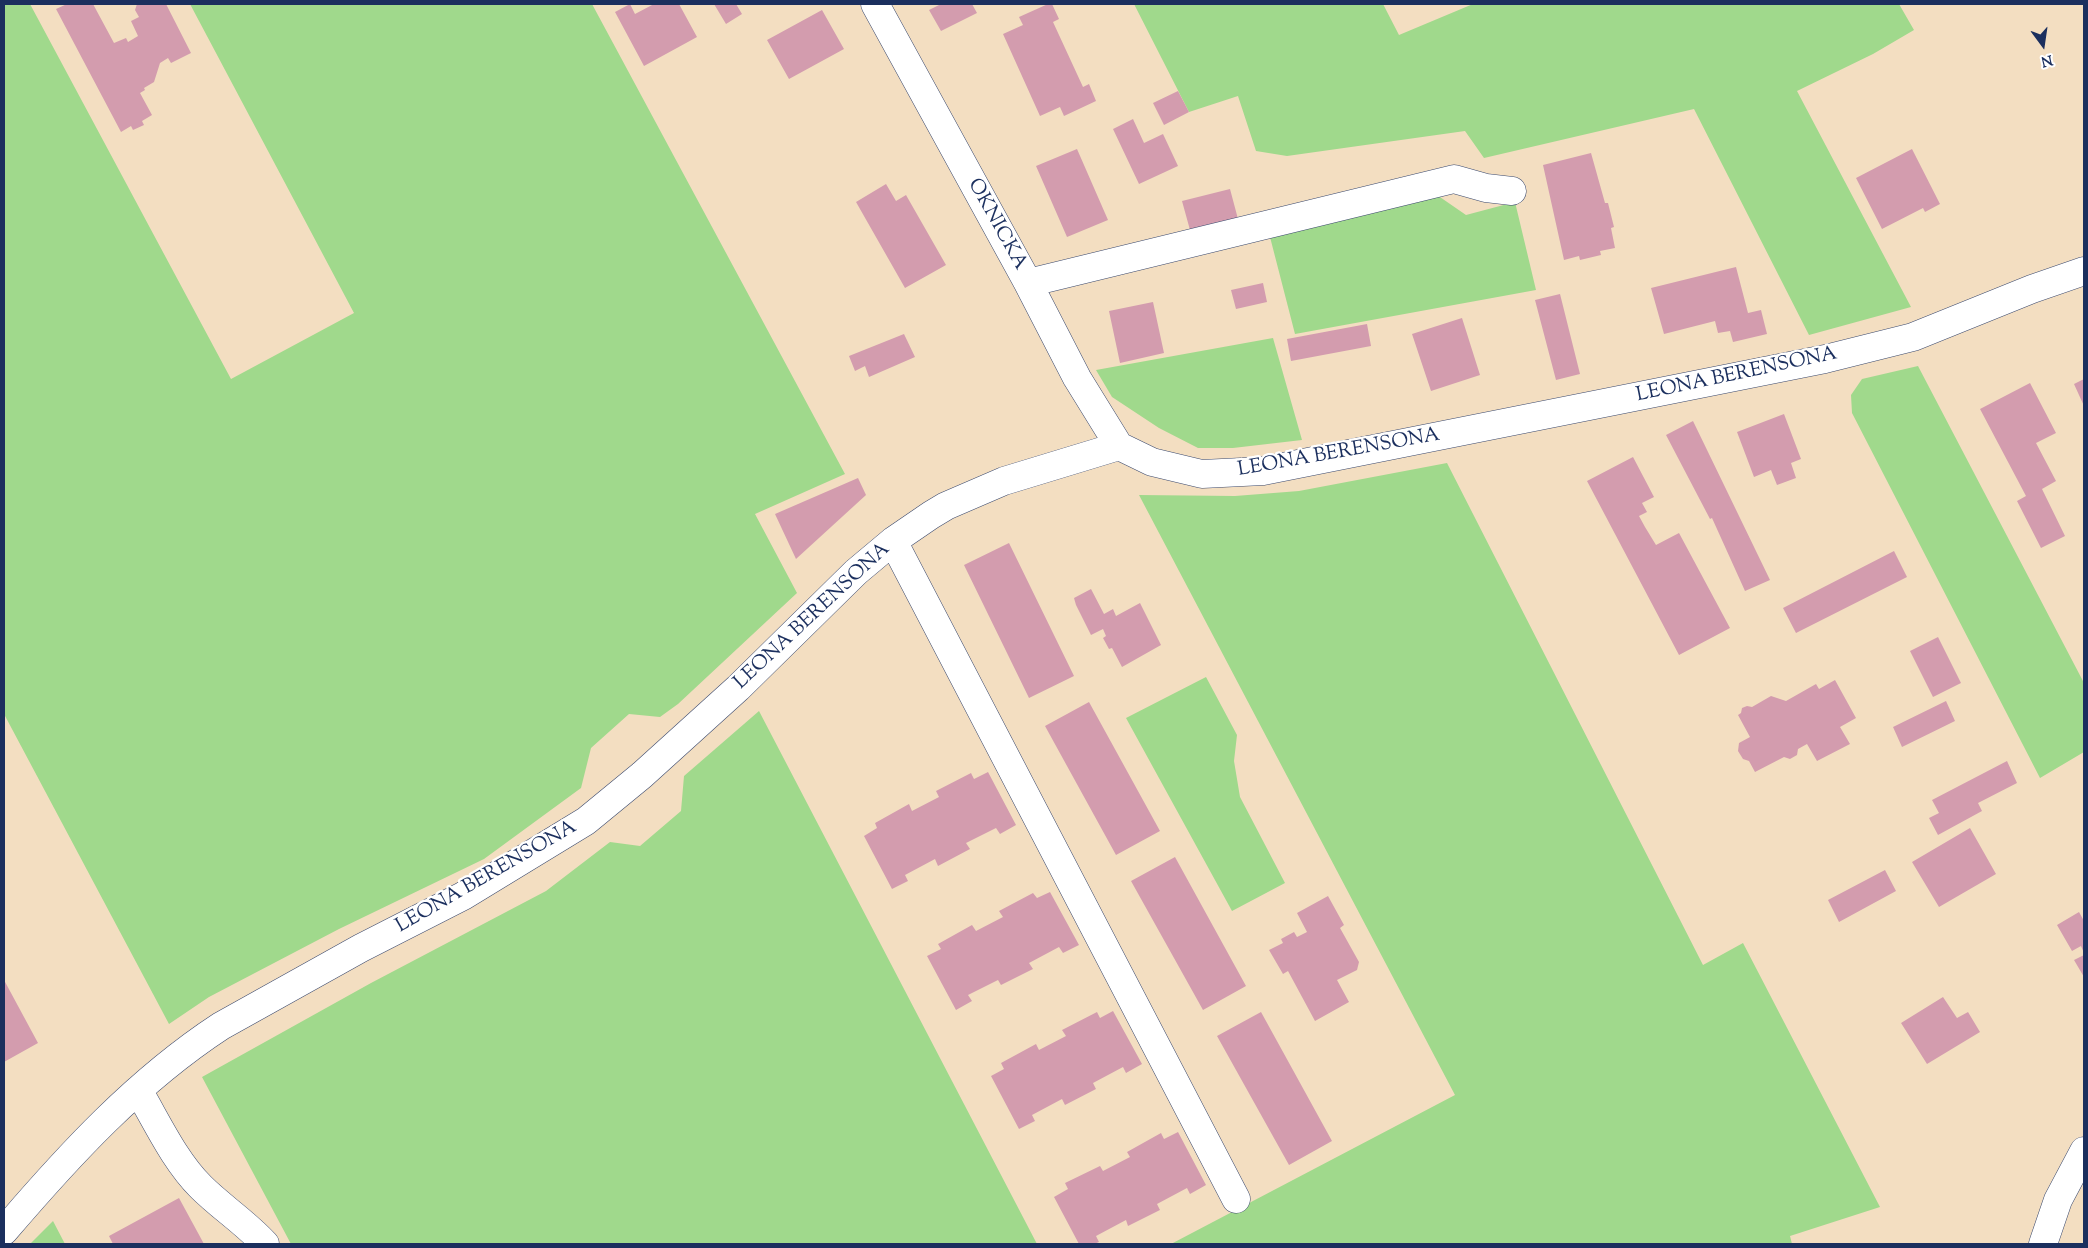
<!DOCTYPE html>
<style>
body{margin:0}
#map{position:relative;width:2088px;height:1248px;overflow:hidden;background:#f3dec1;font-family:"Sorts Mill Goudy",serif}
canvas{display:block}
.frame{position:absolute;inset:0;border:5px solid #1b2f5e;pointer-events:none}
.north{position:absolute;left:2018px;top:20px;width:50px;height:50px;-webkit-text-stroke:4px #fff;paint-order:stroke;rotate:166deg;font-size:14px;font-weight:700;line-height:20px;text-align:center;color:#1b2f5e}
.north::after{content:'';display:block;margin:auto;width:18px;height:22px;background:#1b2f5e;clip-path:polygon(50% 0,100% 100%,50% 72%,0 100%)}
</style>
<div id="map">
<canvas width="2088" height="1248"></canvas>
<div class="frame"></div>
<div class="north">N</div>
</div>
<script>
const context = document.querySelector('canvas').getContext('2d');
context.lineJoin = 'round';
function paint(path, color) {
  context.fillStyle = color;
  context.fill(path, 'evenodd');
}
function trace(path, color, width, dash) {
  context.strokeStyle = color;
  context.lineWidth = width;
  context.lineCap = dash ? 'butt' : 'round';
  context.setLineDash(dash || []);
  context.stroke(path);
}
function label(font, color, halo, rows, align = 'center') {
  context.font = font + ' "Sorts Mill Goudy",serif';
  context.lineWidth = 4.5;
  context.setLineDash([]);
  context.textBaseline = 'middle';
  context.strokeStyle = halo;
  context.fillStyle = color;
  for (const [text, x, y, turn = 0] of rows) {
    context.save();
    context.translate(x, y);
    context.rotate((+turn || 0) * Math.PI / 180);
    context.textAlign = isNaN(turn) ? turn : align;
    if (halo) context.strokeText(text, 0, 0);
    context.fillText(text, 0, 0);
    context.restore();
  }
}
paint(new Path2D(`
 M4,4h26l201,375 123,-66 -164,-309h402l253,470 -90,40 42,79 -119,111 -18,13 -31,-3 -38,34 -10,40 -97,71 -145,70 -130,68 -40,27 -165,-310z
 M1134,4h249l16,31 74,-31h426l15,26 -41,24 -76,37 114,216 -102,28 -115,-226 -210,49 -19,-27 -178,25 -31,-5 -18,-55 -49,16z
 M1437,195l29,20 49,-13 21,88 -241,44 -25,-97z
 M1273,338l29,102 -69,8h-35l-39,-20 -47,-31 -16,-27z
 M1918,366l166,317v69l-44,26 -188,-365 -1,-18 11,-16z
 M1447,463l256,502 40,-22 137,264 -90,29 2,8h-621l284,-149 -316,-600 96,1 64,-5z
 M1206,677l31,58 -3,26 6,36 45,86 -53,28 -106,-193z
 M759,711l278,533h-746l-89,-167 169,-94 175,-92 64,-49 30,4 41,-35 3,-35z
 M53,1221l12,23h-35z`), '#a0d98c');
paint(new Path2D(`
 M67,4h26l21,39 12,-5 2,4 10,-6 -7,-15 8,-4 -4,-7 2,-6h29l25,49 -20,10 -3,-5 -8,5 -6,19 -10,6 1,2 -5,3 12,22 -10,6 2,4 -11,5 -2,-4 -10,6 -65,-123z
 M630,4l5,10 19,-10h25l18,33 -53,29 -29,-54z
 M714,4h22l6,10 -16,10z
 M941,4h31l5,9 -36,18 -12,-21z
 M1048,4h4l7,15 -6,3 30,65 6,-3 7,17 -32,15 -4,-9 -20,9 -37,-82 20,-9 -4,-8z
 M822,10l22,39 -55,30 -22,-39z
 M1178,91l11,21 -25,13 -11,-22z
 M1133,119l11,24 19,-9 15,32 -39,18 -26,-55z
 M1077,149l31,71 -41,17 -31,-71z
 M1912,149l28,55 -15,8 -2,-4 -41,21 -26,-51z
 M1591,153l14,50h3l6,24 -3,1 4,20 -15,3 1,4 -21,5 -1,-4 -15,4 -21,-95z
 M886,184l10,17 10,-6 40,70 -41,23 -49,-86z
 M1230,189l8,30 -48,11 -8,-29z
 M1736,267l12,46 13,-3 6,24 -34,8 -3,-11 -12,2 -3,-12 -51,13 -13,-46z
 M1263,283l4,19 -31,7 -5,-19z
 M1560,294l20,80 -24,6 -21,-80z
 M1153,302l11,51 -44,10 -11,-52z
 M1462,318l18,57 -49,16 -19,-57z
 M1367,324l4,22 -80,15 -4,-22z
 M904,334l11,23 -46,20 -4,-11 -10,5 -6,-15z
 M2084,379v27l-10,-22z
 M2030,383l26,50 -20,10 20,38 -14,8 23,47 -24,12 -24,-47 9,-5 -46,-87z
 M1784,414l17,45 -10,4 5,15 -19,7 -6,-15 -17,7 -17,-45z
 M1693,421l77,159 -25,11 -33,-73 -2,1 -44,-84z
 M1633,457l21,40 -12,6 5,9 -8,4 6,11 11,18 23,-12 51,95 -51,27 -92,-174z
 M858,478l8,17 -70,64 -21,-45z
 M1009,543l65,133 -45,22 -65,-133z
 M1894,551l13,26 -111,56 -13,-25z
 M1091,589l13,25 9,-5 3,7 24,-13 21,42 -39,22 -10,-19 -3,1 -6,-11 3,-2 -3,-7 -12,6 -15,-30 -2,-7z
 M1938,637l23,46 -28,14 -23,-46z
 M1835,680l21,38 -16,9 10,17 -33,17 -10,-17 -9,5 -1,6 -7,4 -6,-2 -29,15 -6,-11 -6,-2 -5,-8 1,-8 11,-6 -12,-22 3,-2 1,-5 5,-2 5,1 19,-11 15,5 30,-17 3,5z
 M1946,701l9,20 -53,26 -9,-20z
 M1089,702l71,129 -44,24 -71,-129z
 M2007,761l10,22 -39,20 4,8 -44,24 -9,-17 10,-5 -7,-13z
 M988,772l28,53 -16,9 -4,-6 -30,15 4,6 -32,17 -3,-7 -30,16 3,6 -16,8 -28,-53 13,-8 -2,-5 34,-19 3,7 27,-14 -3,-6 35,-18 3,6z
 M1970,828l26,46 -57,33 -27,-45z
 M1175,857l71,129 -43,24 -72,-129z
 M1885,870l11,21 -57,31 -11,-22z
 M1050,892l29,53 -16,8 -4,-6 -30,16 4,6 -32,16 -3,-5 -30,15 4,6 -16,9 -29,-54 14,-7 -3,-5 34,-19 4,6 27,-14 -4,-6 34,-18 4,5z
 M1328,896l16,29 -4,3 19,34 -2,8 -20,10 12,22 -34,19 -27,-50 -5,3 -14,-24 14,-7 -2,-4 13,-7 3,5 10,-5 -10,-19z
 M2079,912l5,9v32l-3,-7 -9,5 -15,-26z
 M2084,955v22l-10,-17z
 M4,980l34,63 -34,19z
 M1943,997l14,21 11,-6 12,20 -53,32 -26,-41z
 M1113,1011l29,53 -16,9 -3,-6 -30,16 3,6 -31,16 -3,-6 -30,16 3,6 -16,8 -28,-53 13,-7 -3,-6 35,-19 3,6 27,-14 -4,-6 35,-18 3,6z
 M1261,1012l71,129 -43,24 -72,-129z
 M1178,1132l28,53 -16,9 -3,-6 -30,16 3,6 -32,16 -2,-6 -30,16 3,6 -5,2h-15l-25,-47 14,-8 -3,-6 35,-17 3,5 27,-14 -3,-5 34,-19 3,6z
 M179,1198l25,46h-91l-4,-8z`), '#d39cae');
const minor = new Path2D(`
 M875,4l153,279 49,95 42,68
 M1028,283l426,-104 32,9 26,3
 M893,541l343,658
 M138,1090c19,32 36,70 63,97 20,20 45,36 64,57
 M4,1231c65,-76 133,-150 217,-205l140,-78 102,-52 123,-75 56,-46 96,-87 118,-116 37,-31 38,-26 15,-9 58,-25 115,-35 33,16 50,12 61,-3 562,-112 88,-22 119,-48 52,-18
 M2043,1244l15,-44 26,-49`);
trace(minor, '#3b496d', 29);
trace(minor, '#fff', 28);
label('20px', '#1b2f5e', '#fff', [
 ["OKNICKA",996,225,61],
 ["LEONA BERENSONA",1737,376,-12],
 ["LEONA BERENSONA",1339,454,-10],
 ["LEONA BERENSONA",813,617,-43],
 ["LEONA BERENSONA",487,878,-30]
]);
</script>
